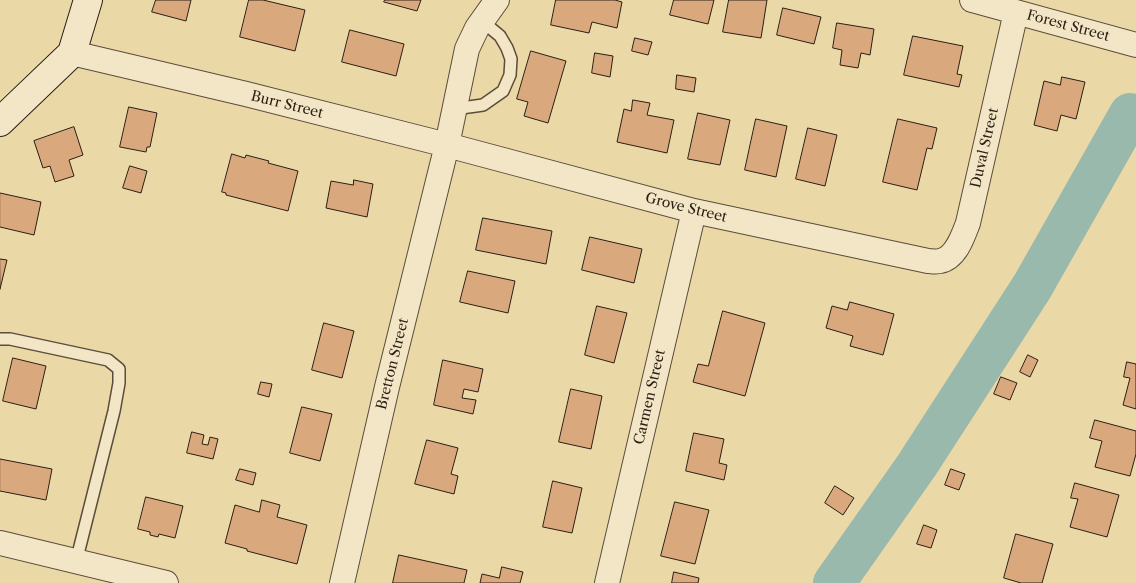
<!DOCTYPE html>
<style>
body{margin:0}
canvas{display:block;background:#ebd8a7}
</style>
<canvas width="1136" height="583"></canvas>
<script>
const context = document.querySelector('canvas').getContext('2d');
context.lineJoin = 'round';
function trace(path, color, width, dash) {
  context.strokeStyle = color;
  context.lineWidth = width;
  context.lineCap = dash ? 'butt' : 'round';
  context.setLineDash(dash || []);
  context.stroke(path);
}
function paint(path, color) {
  context.fillStyle = color;
  context.fill(path, 'evenodd');
}
function label(font, color, halo, rows, align = 'center') {
  context.font = font + ' "Libre Caslon Text",serif';
  context.lineWidth = 5;
  context.setLineDash([]);
  context.textBaseline = 'middle';
  context.strokeStyle = halo;
  context.fillStyle = color;
  for (const [text, x, y, turn = 0] of rows) {
    context.save();
    context.translate(x, y);
    context.rotate((+turn || 0) * Math.PI / 180);
    context.textAlign = isNaN(turn) ? turn : align;
    if (halo) context.strokeText(text, 0, 0);
    context.fillText(text, 0, 0);
    context.restore();
  }
}
trace(new Path2D(`
 M834,583l83,-118 115,-178 98,-173`), '#99b9ad', 42);
const building = new Path2D(`
 M156,0h35l-5,21 -34,-9z
 M249,0h14l42,10 -10,41 -55,-14z
 M385,0h36l-4,11 -33,-9z
 M556,0h59l7,2 -5,26 -25,-6 -3,11 -38,-8z
 M674,0h40l-6,24 -38,-9z
 M729,0h38l-6,38 -38,-6z
 M783,8l38,9 -7,27 -37,-9z
 M837,23l37,6 -4,26 -9,-2 -3,15 -18,-3 2,-15 -9,-2z
 M350,30l54,14 -8,32 -54,-14z
 M913,36l50,10 -6,28 5,1 -3,12 -55,-12z
 M635,38l17,4 -4,13 -16,-4z
 M531,51l35,10 -18,62 -24,-7 4,-14 -11,-3z
 M595,53l18,3 -3,21 -18,-4z
 M677,75l19,3 -2,14 -18,-3z
 M1062,77l23,5 -9,37 -15,-4 -4,16 -23,-6 10,-44 16,4z
 M633,100l17,3 -3,12 27,5 -7,33 -50,-11 7,-33 7,2z
 M129,107l28,6 -7,34h-3l-1,5 -26,-5z
 M698,113l32,7 -10,45 -32,-6z
 M756,119l31,7 -11,51 -31,-7z
 M898,119l39,9 -5,21 -5,-1 -10,42 -34,-8z
 M74,127l9,28 -14,5 5,16 -19,6 -5,-16 -7,2 -9,-27z
 M808,128l29,7 -12,51 -29,-7z
 M232,154l13,4 1,-3 23,6 -1,2 30,8 -10,40 -62,-16v-2l-4,-1z
 M130,166l17,5 -6,22 -18,-5z
 M354,180l19,4 -6,33 -41,-9 5,-27 22,4z
 M0,193l41,9 -7,33 -34,-8z
 M483,218l69,13 -6,33 -70,-14z
 M590,237l52,12 -8,34 -52,-13z
 M0,259l7,1 -7,29z
 M468,271l47,10 -7,32 -48,-11z
 M850,302l44,12 -11,41 -33,-9 3,-10 -27,-8 6,-22 15,4z
 M597,306l30,7 -13,50 -29,-8z
 M723,311l42,12 -20,73 -52,-14 5,-18 10,2z
 M324,323l30,8 -12,47 -30,-8z
 M1028,355l10,5 -8,17 -10,-5z
 M13,358l33,8 -10,43 -33,-8z
 M443,360l40,9 -5,23 -14,-3 -2,9 14,2 -3,14 -39,-9z
 M1127,362l9,2v45l-13,-4 7,-27 -6,-1z
 M1001,377l16,6 -7,17 -16,-6z
 M261,382l11,2 -3,13 -11,-3z
 M571,389l31,7 -11,53 -32,-7z
 M302,407l30,7 -12,47 -30,-8z
 M1095,420l41,11v23l-6,22 -35,-9 7,-26 -12,-3z
 M192,432l12,3 -2,9 6,1 2,-8 8,2 -5,20 -26,-6z
 M694,433l30,6 -5,24 8,2 -3,15 -38,-9z
 M427,440l31,8 -7,26 7,2 -4,18 -39,-10z
 M0,459l52,10 -6,31 -46,-9z
 M240,469l16,4 -3,12 -17,-5z
 M951,469l14,5 -6,16 -14,-5z
 M553,481l29,7 -10,45 -29,-6z
 M1075,483l44,12 -12,42 -37,-10 8,-28 -7,-1z
 M835,486l19,12 -11,17 -18,-12z
 M146,497l37,9 -8,32 -16,-4 -1,3 -8,-2v-3l-12,-3z
 M262,500l18,5 -3,12 30,8 -10,39 -50,-13v-2l-22,-6 10,-38 24,7z
 M675,502l34,8 -14,54 -34,-8z
 M924,525l13,5 -6,18 -14,-4z
 M1016,534l37,10 -11,39h-21l-17,-5z
 M399,555l68,15 -3,13h-71z
 M502,567l21,5 -3,11h-40l2,-9 17,4z
 M674,572l25,6 -1,5h-26z`);
paint(building, '#daa87d');
trace(building, '#2b1f15', 1);
const lane = new Path2D(`
 M454,109l29,-4 20,-14 7,-16 1,-16 -4,-11 -7,-12 -18,-15
 M0,339h10l98,21 11,9v14l-5,28 -38,151`);
const street = new Path2D(`
 M972,0l164,45
 M72,53l174,41 201,51 247,66 234,50c3,0 8,1 12,0 16,-3 23,-25 28,-38l48,-211
 M0,543l166,40
 M342,583l45,-196 60,-242 20,-96 10,-21 20,-28
 M607,583l87,-372`);
const secondary = new Path2D(`
 M0,122l72,-69 16,-53`);
trace(lane, '#5b4d3a', 14);
trace(street, '#5b4d3a', 26);
trace(secondary, '#2b1f15', 30);
trace(lane, '#f2e6c6', 11);
trace(street, '#f2e6c6', 24);
trace(secondary, '#f2e6c6', 28);
label('14px', '#2b1f15', '#f2e6c6', [
 ["Forest Street",1068,26,15],
 ["Burr Street",287,105,14],
 ["Duval Street",985,148,-77],
 ["Grove Street",686,208,14],
 ["Bretton Street",393,364,-76],
 ["Carmen Street",650,397,-77]
]);
</script>
